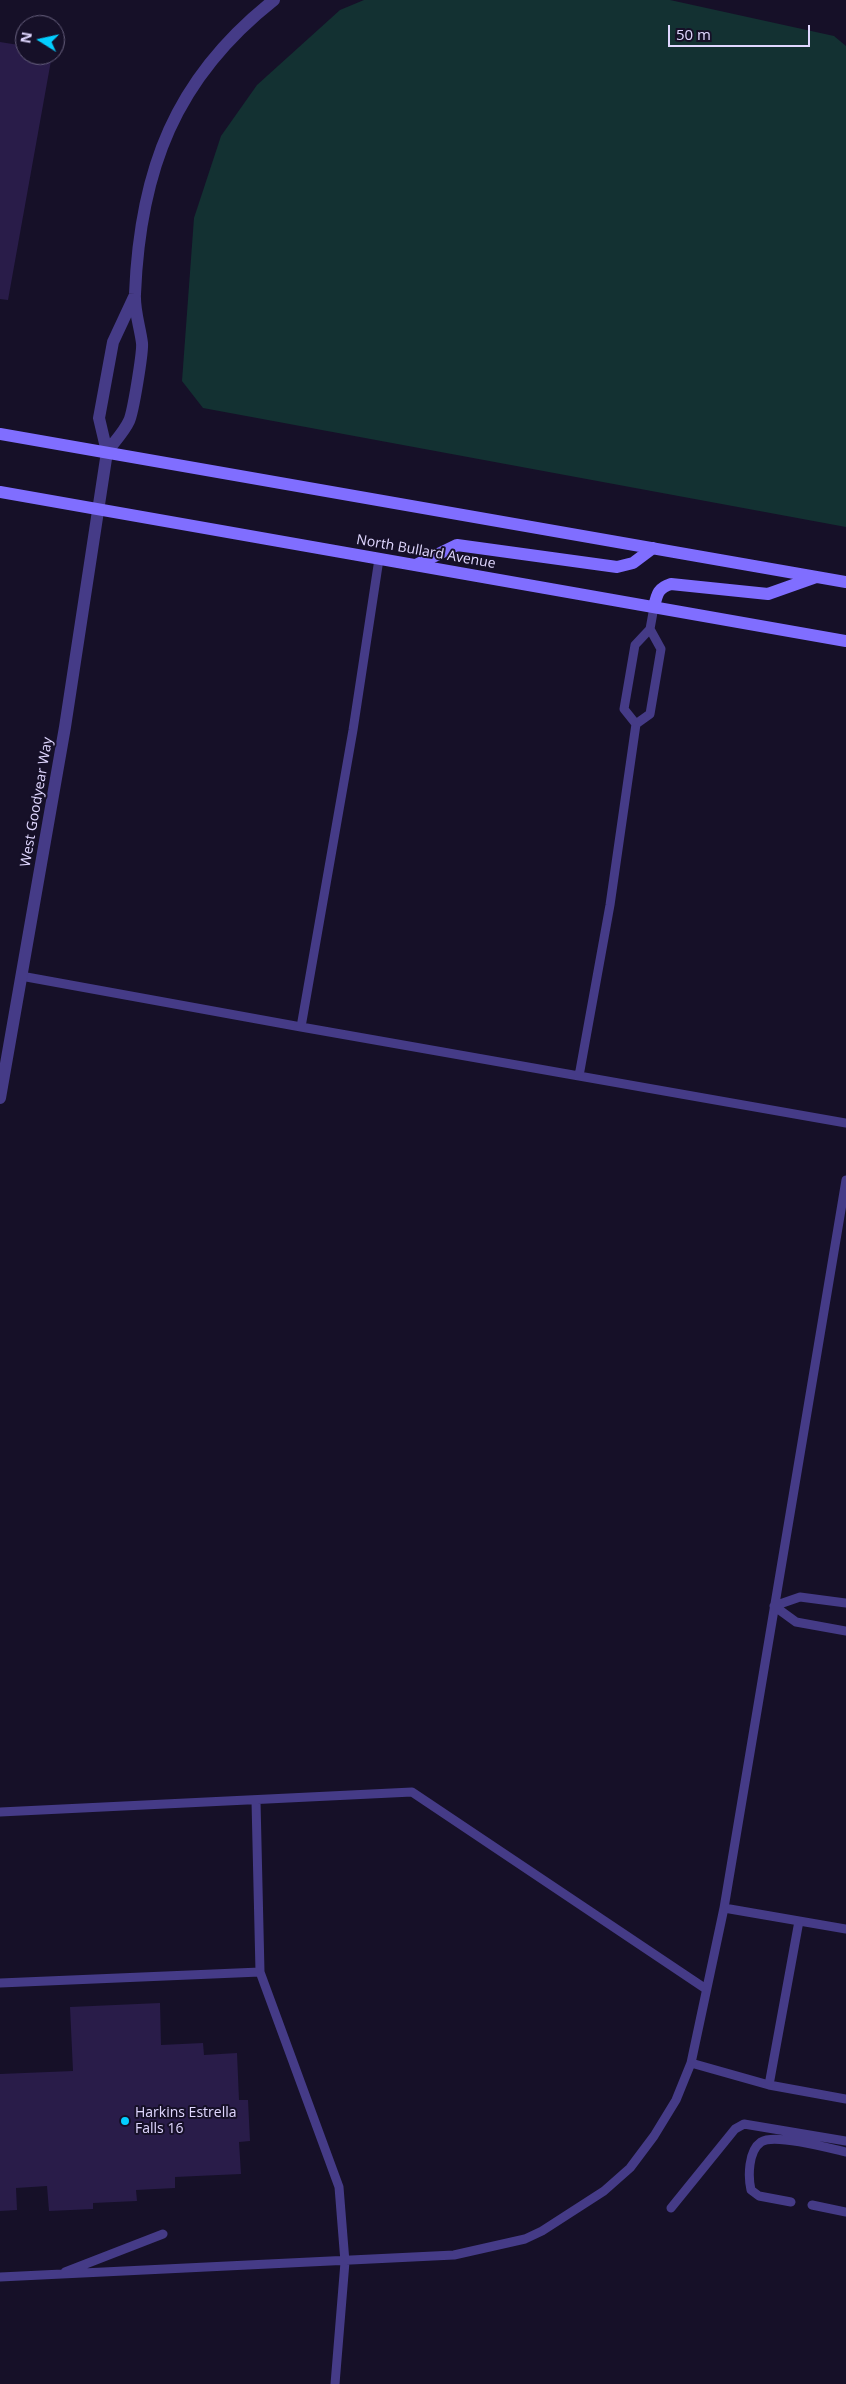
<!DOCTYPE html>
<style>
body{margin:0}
#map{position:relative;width:846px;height:2384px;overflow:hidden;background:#161028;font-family:"Open Sans",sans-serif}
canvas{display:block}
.north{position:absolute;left:15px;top:15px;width:50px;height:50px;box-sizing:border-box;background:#161028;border:1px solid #67607e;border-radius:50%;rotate:280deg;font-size:14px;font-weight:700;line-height:20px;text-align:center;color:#e0d7ff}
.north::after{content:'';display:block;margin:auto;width:18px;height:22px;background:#03ceff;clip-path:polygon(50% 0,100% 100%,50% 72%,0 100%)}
.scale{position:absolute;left:668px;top:25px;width:142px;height:22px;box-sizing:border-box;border:2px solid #e0d7ff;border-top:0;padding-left:6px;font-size:15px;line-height:18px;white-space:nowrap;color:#e0d7ff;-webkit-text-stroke:4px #161028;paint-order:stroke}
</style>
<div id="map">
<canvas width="846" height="2384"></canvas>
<div class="north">N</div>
<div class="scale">50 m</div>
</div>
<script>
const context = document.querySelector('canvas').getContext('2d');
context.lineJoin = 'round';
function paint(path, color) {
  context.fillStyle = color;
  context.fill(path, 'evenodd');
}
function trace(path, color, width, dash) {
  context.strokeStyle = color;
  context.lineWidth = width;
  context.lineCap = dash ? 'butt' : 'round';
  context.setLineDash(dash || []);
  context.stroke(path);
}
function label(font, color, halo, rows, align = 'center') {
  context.font = font + ' "Open Sans",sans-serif';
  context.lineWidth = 4;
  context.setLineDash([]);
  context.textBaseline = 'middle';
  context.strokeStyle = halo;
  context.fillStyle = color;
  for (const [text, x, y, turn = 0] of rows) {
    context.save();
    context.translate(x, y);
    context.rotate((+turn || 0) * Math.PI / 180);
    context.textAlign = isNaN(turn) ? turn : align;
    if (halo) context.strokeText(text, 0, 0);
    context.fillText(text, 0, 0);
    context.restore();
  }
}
paint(new Path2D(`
 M364,0h306l164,36 12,10v481l-643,-119 -21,-27 12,-163 27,-82 36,-51 83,-75z`), '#133132');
paint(new Path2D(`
 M0,42l25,4v9h27l-44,245 -8,-1z
 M160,2003l1,42 42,-2 1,12 33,-2 2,47h9l2,41 -11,1 2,32 -66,3v11l-39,2 1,11 -44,2v6l-44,2 -2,-25 -31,2 1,22 -17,1v-137l73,-3 -3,-64z`), '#291c49');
trace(new Path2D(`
 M636,724l14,-10 11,-65 -11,-20
 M21,976l280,51 545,96
 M301,1027l52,-297 26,-171
 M579,1076l31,-171 26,-181 -12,-15 11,-64 15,-16 4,-22
 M774,1606l22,16 50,9
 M774,1606l26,-9 46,6
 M256,1801l4,171 79,215 6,75 -10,122
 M0,1812l412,-20 294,197
 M724,1908l122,-728
 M0,1983l260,-11
 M691,2063l78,22 77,14
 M769,2085l30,-164
 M791,2202l-32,-6 -8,-6c-3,-13 -3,-39 10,-48 14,-9 67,6 85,10
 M812,2205l34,7
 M671,2208l64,-79 9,-5 102,17
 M65,2272l98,-38
 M0,2277l454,-22 71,-16 17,-8 62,-40 26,-23 24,-32 22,-36 15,-37 33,-155 122,21`), '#453b87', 9);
trace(new Path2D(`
 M107,452c7,-10 17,-20 22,-31 4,-8 14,-69 13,-78 -2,-16 -8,-33 -7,-49 5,-124 40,-216 139,-294
 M0,1098l65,-371 42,-275 -8,-34 14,-76 21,-45`), '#453b87', 12);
trace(new Path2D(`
 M0,434l846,148
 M0,492l846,149
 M416,565l41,-20 160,22 16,-4 20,-15
 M654,607c3,-13 4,-19 17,-23l97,10 48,-17`), '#806eff', 12);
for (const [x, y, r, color] of [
 [125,2121,5,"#03ceff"]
]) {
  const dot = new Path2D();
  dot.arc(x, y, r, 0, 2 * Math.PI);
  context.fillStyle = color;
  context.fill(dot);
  trace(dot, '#161028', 2);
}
label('14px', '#e0d7ff', '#161028', [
 ["North Bullard Avenue",426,552,10],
 ["West Goodyear Way",37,802,-80]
]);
label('14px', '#e0d7ff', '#161028', [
 ["Harkins Estrella",135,2113],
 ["Falls 16",135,2129]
], 'left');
</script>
